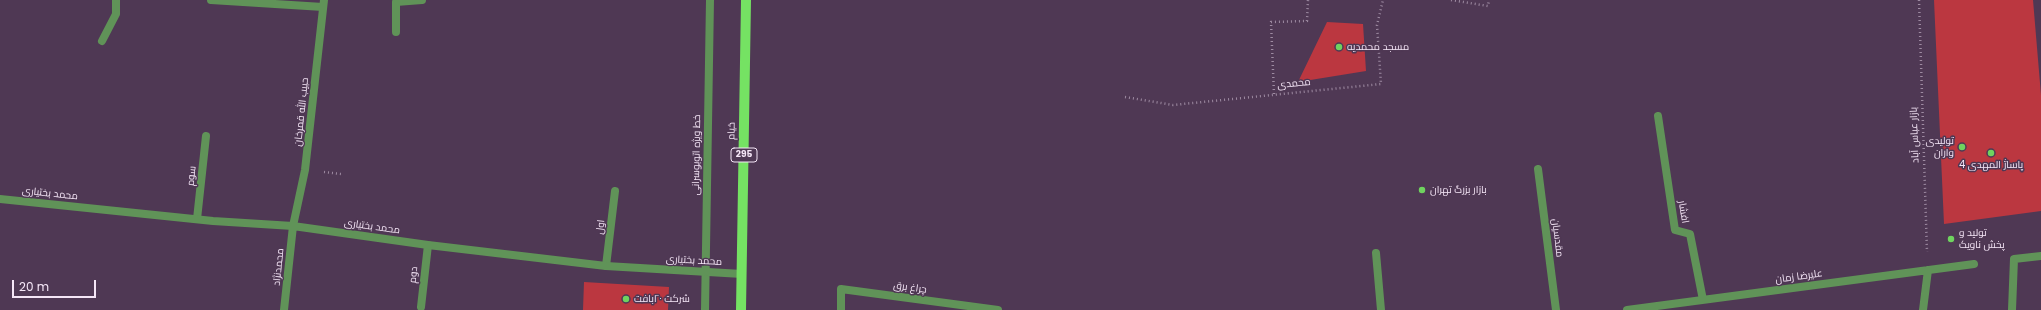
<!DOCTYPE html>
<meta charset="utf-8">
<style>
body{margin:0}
#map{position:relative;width:2041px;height:310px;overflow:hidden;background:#4f3854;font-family:Poppins,sans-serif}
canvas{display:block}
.scale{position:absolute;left:12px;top:280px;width:84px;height:18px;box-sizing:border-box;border:2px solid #f5e6f7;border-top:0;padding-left:5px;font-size:12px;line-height:14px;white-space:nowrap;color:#f5e6f7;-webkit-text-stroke:3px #4f3854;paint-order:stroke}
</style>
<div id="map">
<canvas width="2041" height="310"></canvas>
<div class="scale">20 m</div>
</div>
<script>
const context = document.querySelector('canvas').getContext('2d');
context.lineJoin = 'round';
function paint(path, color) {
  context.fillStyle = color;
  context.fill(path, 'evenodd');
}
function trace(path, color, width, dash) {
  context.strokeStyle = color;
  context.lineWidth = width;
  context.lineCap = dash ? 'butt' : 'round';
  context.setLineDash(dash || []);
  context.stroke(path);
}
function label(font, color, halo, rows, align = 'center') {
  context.font = font + ' Poppins,Cairo,sans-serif';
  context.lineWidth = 3;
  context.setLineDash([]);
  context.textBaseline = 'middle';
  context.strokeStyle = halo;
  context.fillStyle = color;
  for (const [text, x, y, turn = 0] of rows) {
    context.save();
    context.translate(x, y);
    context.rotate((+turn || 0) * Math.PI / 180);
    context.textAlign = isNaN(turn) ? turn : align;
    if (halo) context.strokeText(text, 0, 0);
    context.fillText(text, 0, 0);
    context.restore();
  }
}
paint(new Path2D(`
 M1934,0h99l8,95v116l-97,13z
 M1327,22l36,2 3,47 -68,11z
 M584,282l85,5 -1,23h-85z`), '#bb3740');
trace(new Path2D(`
 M1451,0l37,6 1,-6
 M1919,0l8,252
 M1274,94l-3,-72 36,-1 1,-21
 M1125,97l48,8 208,-21 -4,-59 6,-25
 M324,172l17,2`), '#9e8ba2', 2.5, [1, 3]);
trace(new Path2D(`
 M211,0l112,7
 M396,32v-30l26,-2
 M197,219l9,-83
 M606,266l9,-75
 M421,307l7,-62
 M705,310l5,-310`), '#609358', 8);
trace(new Path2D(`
 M102,41l14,-27v-14
 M1658,116l17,114 15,4 13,66
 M1538,169l18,141
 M0,199l213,22 80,5 135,19 178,21 136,8
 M1376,253l5,57
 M284,310l9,-84 12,-56 19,-170
 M841,310v-21l157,21
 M1627,310l347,-46
 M1923,310l5,-40
 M2012,310l2,-51 27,-3`), '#609358', 8);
trace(new Path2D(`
 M741,310l5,-310`), '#75e263', 10);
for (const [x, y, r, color] of [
 [1339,47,4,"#6fd35f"],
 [1962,147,4,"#6fd35f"],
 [1991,153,4,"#6fd35f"],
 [1422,190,4,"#6fd35f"],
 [1951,239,4,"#6fd35f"],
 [626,299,4,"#6fd35f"]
]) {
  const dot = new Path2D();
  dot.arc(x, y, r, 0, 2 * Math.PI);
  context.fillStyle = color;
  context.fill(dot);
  trace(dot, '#4f3854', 1.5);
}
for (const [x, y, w] of [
 [744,155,26]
]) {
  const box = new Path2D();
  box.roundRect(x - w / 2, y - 7, w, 14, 3);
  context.fillStyle = '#4f3854';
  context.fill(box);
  trace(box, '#f5e6f7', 1);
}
label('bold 9px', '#f5e6f7', null, [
 ["295",744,155]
]);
label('10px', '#f5e6f7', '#4f3854', [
 ["مسجد محمدیه",1347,47],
 ["تولیدی",1954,141,"right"],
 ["واران",1954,153,"right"],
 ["پاساژ المهدی 4",1991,165,"center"],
 ["بازار بزرگ تهران",1430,190],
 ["تولید و",1959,233],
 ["پخش ناویک",1959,245],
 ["شرکت ۲۰بافت",634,299]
], 'left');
label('10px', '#f5e6f7', '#4f3854', [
 ["محمدی",1294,84,-6],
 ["حبیب الله قمرخان",302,112,-84],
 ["خیام",732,131,-89],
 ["بازار عباس آباد",1915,135,-92],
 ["خط ویژه اتوبوسرانی",697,155,-89],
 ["سوم",192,176,-84],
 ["محمد بختیاری",50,194,6],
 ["افشار",1683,212,81],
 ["محمد بختیاری",372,227,8],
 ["اول",601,227,-83],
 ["مقدسیان",1557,238,83],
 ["محمد بختیاری",694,261,3],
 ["محمدنژاد",279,267,-84],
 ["دوم",414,275,-84],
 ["علیرضا زمان",1799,277,-8],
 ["چراغ برق",910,288,8]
]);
</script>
